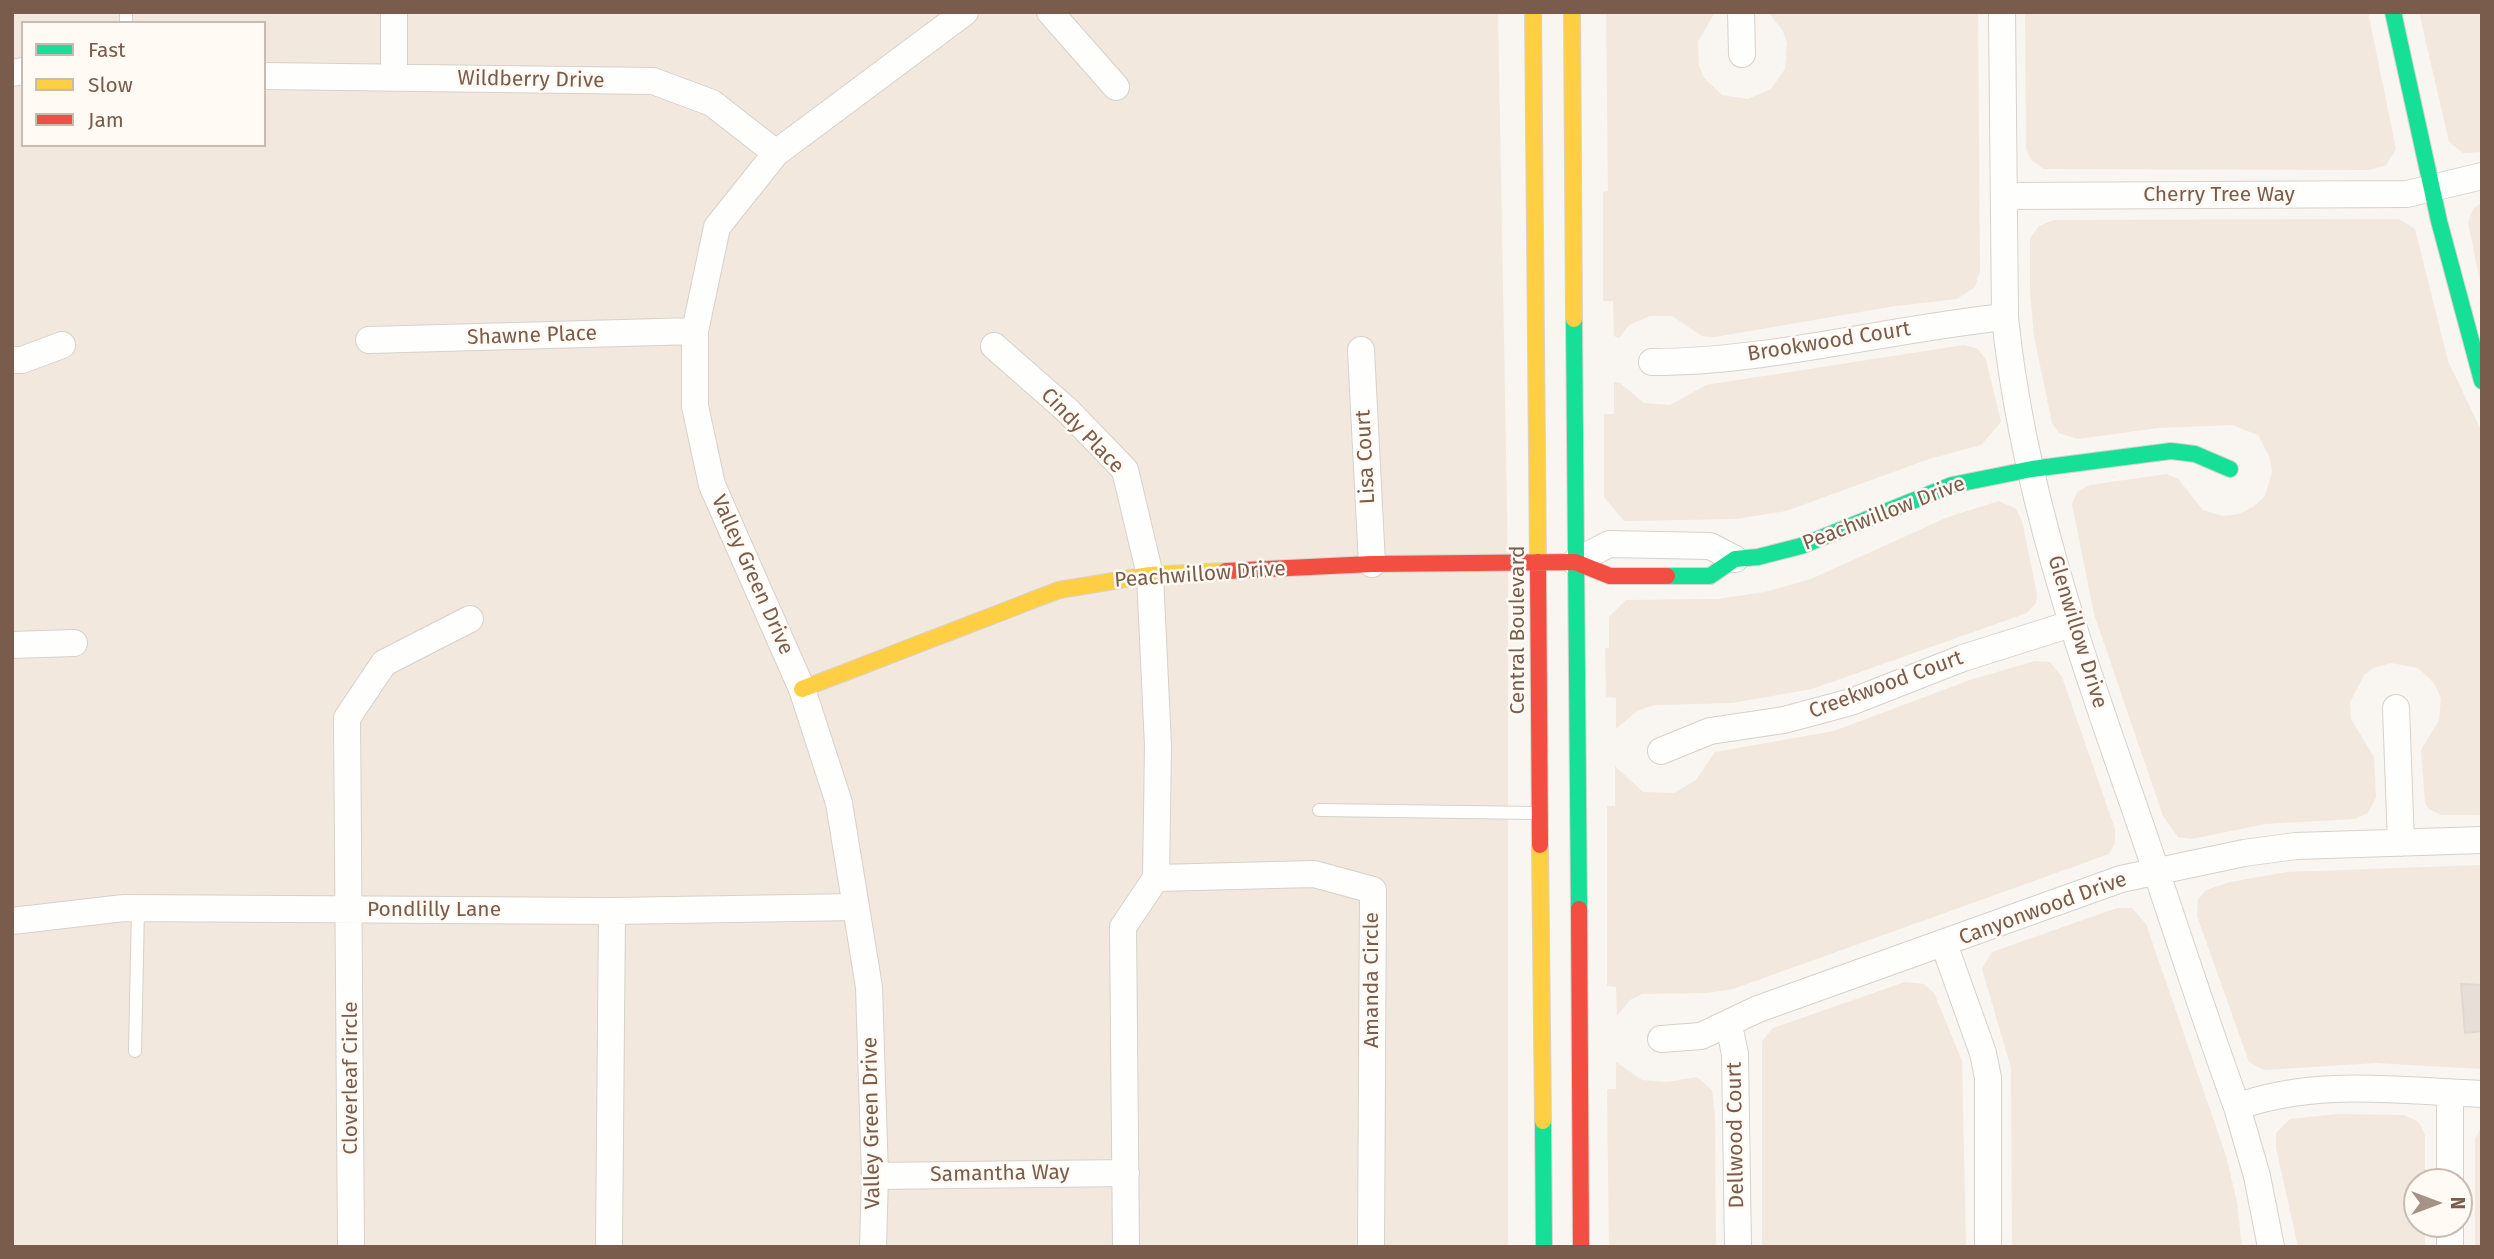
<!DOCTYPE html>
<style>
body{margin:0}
#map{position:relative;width:2494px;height:1259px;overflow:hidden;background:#f9f5f0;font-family:"Fira Sans",sans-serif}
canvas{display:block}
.frame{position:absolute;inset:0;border:14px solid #7a5c4d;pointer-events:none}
.legend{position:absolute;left:21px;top:21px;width:245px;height:126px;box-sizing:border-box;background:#fffaf3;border:2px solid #cabbb1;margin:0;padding:9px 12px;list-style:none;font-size:21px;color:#7a5c4d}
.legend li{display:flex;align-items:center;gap:14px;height:35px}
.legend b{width:35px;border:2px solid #cabbb1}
.north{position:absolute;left:2403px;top:1168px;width:70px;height:70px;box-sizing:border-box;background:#fffaf3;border:2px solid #cabbb1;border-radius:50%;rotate:90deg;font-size:19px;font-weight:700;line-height:28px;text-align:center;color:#7a5c4d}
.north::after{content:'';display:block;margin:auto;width:24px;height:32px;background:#a69286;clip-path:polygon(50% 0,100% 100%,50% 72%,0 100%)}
</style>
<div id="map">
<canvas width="2494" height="1259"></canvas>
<div class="frame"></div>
<ul class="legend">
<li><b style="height:9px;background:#16e098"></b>Fast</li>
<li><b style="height:9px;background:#ffcf43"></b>Slow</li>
<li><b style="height:9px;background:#f24e42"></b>Jam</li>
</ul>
<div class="north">N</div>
</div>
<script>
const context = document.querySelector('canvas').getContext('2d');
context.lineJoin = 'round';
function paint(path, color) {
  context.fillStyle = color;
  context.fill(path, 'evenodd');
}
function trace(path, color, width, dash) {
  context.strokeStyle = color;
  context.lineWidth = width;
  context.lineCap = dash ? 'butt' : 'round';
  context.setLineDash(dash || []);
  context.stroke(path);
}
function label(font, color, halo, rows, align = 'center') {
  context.font = font + ' "Fira Sans",sans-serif';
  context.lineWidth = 5;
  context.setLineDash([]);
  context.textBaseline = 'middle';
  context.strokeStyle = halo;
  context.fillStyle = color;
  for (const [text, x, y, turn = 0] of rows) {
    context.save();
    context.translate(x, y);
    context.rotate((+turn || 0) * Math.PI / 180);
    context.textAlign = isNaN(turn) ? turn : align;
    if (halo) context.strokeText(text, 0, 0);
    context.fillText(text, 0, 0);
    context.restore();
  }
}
paint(new Path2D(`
 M12,12h1486l10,550v685h-1496zM23,23h241v122h-241z
 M1606,12h109l-17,30 1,24 5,12 18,17 26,4 23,-10 14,-20 2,-26 -4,-12 -15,-19h210l2,259 -5,16 -18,12 -62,7 -180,31 -13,-1 -30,-20h-22l-21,9 -10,13 -5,-2 -1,-35h-10v-109l5,-1z
 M2025,12h343l28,137 -10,16 -16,5 -326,-1 -13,-9 -5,-12z
 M2419,12h63v140l-19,1 -14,-11z
 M2482,202v89l-14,-68 5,-14z
 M2399,219l16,10 33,132 34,71v383h-41l-12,-6 -4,-6 -4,-53 18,-30 2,-22 -7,-15 -16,-15 -27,-5 -18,5 -9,7 -14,27 1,17 23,38 2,40 -8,16 -13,6 -90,5 -73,15 -14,-2 -15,-21 -69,-202 -22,-110 5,-12 13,-7 77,-11 11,5 25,31 20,6 16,-2 14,-7 12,-11 7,-24 -2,-14 -12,-23 -26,-10 -74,3 -80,11 -19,-6 -7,-10 -18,-87 -4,-44v-54l9,-12 15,-6z
 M1964,345l14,4 8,11 15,62 -20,23 -52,14 -143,52 -50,8 -112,2 -20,-24v-83h10v-32l6,1 24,20 26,2 36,-20z
 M1999,501l17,8 6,12 15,73 -1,9 -9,10 -215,76 -80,14 -78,2 -17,6 -21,18v-31l-10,-1 -1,-49h4v-31l17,-17 91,-1 48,-7 46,-13 137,-62z
 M2035,661l15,1 12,15 53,152v14l-6,11 -376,135 -26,4 -65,1 -12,6 -13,16 -1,-29 -9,-1v-180h8v-40l28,26 31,1 22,-13 19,-28 119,-21 136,-51z
 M2482,865v204l-106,-6 -112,7 -15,-8 -52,-146 1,-17 8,-9 24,-8 57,-10z
 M2117,908h15l14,16 80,232 11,46 5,45h-230l-1,-179 -29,-99 10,-17z
 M1905,982l19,2 10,9 28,68 4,186h-204v-206l11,-13z
 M1616,1062l26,18 25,2 30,-5 15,13 3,24 1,133h-107l-2,-158h9z
 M2338,1114l66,1 13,6 4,5 4,9v47h-8v42h8v23h-127l-22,-99v-15l14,-14z
 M2482,1126v121h-7v-108z`), '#f2e8de');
const building = new Path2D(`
 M2461,984l21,1v46l-17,2z`);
paint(building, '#e6ded7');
trace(building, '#e2d8d2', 2);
const lane = new Path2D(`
 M126,12v11
 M1319,810l217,3
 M135,1051l3,-143`);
const street = new Path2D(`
 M1050,12l66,75
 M1741,12l1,42
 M2002,12l3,305c17,170 75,335 131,495 34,98 65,197 101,295l20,69 14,71
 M12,73l11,-2
 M264,76l389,5 59,22 64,50
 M394,78v-66
 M2004,196l403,-2 75,-18
 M369,340l326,-9
 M994,346l74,65 57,59 25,105 8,171 -2,132 -33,49 3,320
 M1361,350l11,214
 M12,360h10l40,-15
 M1652,362c117,0 236,-33 353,-45
 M1575,562l34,-18 101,2 25,13
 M12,645l62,-2
 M2396,708l5,135
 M1661,751l49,-20 74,-11 67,-18 112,-44 108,-34
 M1156,878l158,-4 59,16 -2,357
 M12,921l112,-13 488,3 244,-4
 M1944,944l39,109 5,25v169
 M1729,1025l6,29 3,193
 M1661,1039l40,-3 57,-27 363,-130 123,-26 52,-7 186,-6
 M2450,1093v89
 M2237,1107c78,-29 163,-16 245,-13
 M875,1176l251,-3
 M351,1247l-4,-529 37,-55 86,-44
 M609,1247l3,-336
 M873,1247l2,-71 -6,-189 -30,-184 -37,-114 -90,-204 -17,-79v-75l22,-104 59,-74 189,-141
 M2450,1247v-23`);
const fast = new Path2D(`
 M2393,12l46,209 43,160
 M1574,319l5,590
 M1667,576h43l25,-17 23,-2 43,-11 151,-61 80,-16 139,-18 24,3 35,15
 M1543,1121l1,126`);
const slow = new Path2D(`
 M1533,12l5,550
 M1572,12l2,307
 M802,689l257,-99 91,-15 76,-4
 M1540,845l3,276`);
const jam = new Path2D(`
 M1538,562l2,283
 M1226,571l146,-7 203,-2 35,14h57
 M1579,909l2,338`);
trace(lane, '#d7d1cb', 14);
trace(street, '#d7d1cb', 28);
trace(fast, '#d9d2cb', 18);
trace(slow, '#d9d2cb', 18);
trace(jam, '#d9d2cb', 18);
trace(lane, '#fefefd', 12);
trace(street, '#fefefd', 26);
trace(fast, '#16e098', 16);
trace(slow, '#ffcf43', 16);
trace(jam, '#f24e42', 16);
label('21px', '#7a5c4d', '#fffaf3', [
 ["Wildberry Drive",531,80,1],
 ["Cherry Tree Way",2219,195],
 ["Shawne Place",532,336,-2],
 ["Brookwood Court",1829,342,-9],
 ["Cindy Place",1082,431,46],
 ["Lisa Court",1366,457,-93],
 ["Peachwillow Drive",1884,514,-21],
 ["Valley Green Drive",752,575,66],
 ["Peachwillow Drive",1200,575,-4],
 ["Central Boulevard",1518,630,-90],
 ["Glenwillow Drive",2077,632,73],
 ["Creekwood Court",1886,685,-20],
 ["Canyonwood Drive",2043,909,-20],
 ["Pondlilly Lane",434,910],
 ["Amanda Circle",1372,980,-90],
 ["Cloverleaf Circle",351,1078,-90],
 ["Valley Green Drive",872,1123,-91],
 ["Dellwood Court",1736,1135,-91],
 ["Samantha Way",1000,1174,-1]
]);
</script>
